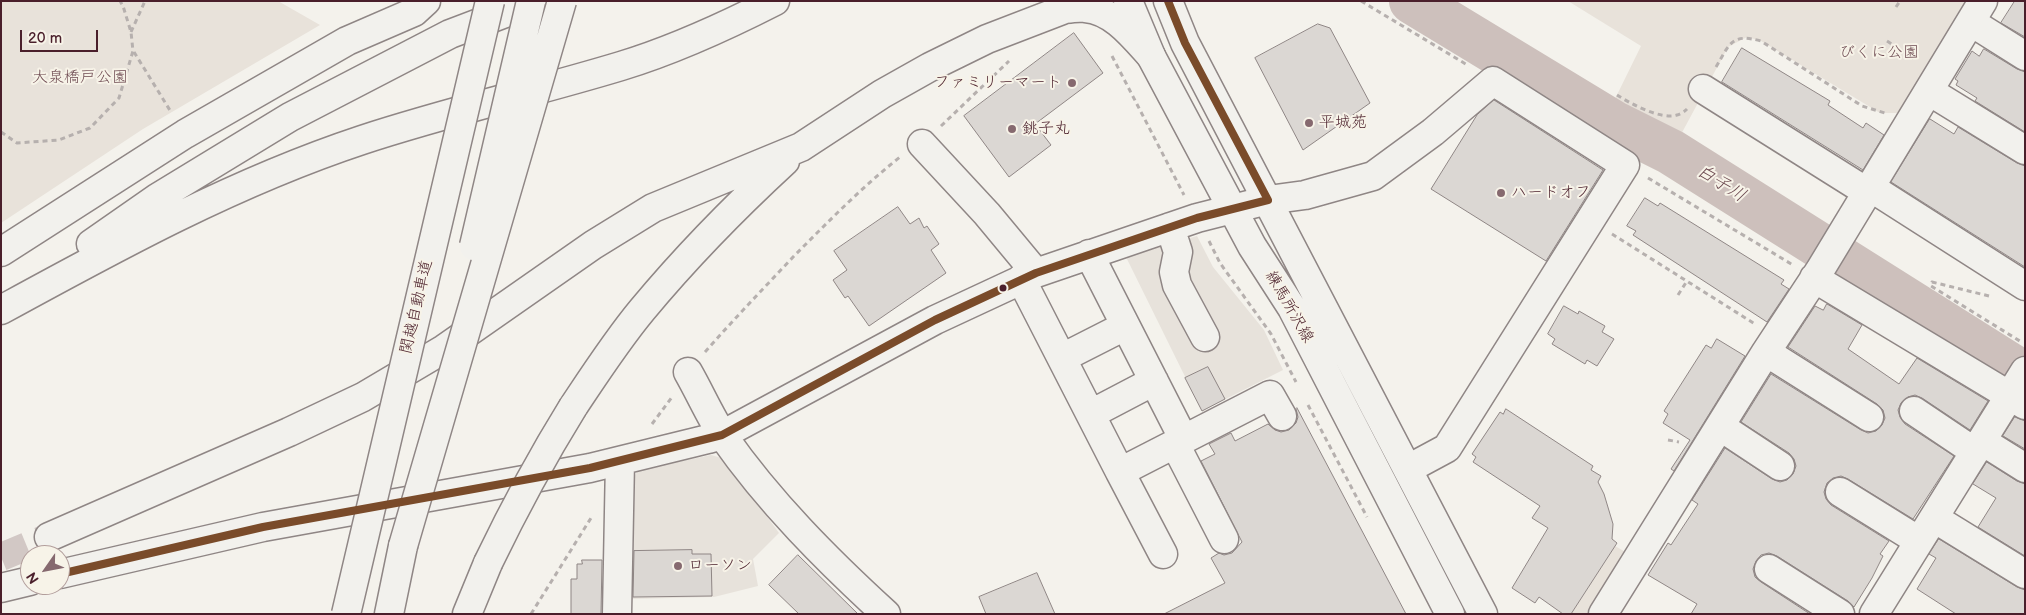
<!DOCTYPE html>
<meta charset="utf-8">
<style>
body{margin:0}
#map{position:relative;width:2026px;height:615px;overflow:hidden;background:#f4f2ec;font-family:"Balsamiq Sans",sans-serif}
canvas{display:block}
.frame{position:absolute;inset:0;border:2px solid #4a1f2b;pointer-events:none}
.north{position:absolute;left:20px;top:545px;width:50px;height:50px;box-sizing:border-box;background:#f7f3e8;border:1px solid #b29e9c;border-radius:50%;rotate:237deg;font-size:14px;font-weight:700;line-height:20px;text-align:center;color:#4a1f2b}
.north::after{content:'';display:block;margin:auto;width:18px;height:22px;background:#86696f;clip-path:polygon(50% 0,100% 100%,50% 72%,0 100%)}
.scale{position:absolute;left:20px;top:30px;width:78px;height:22px;box-sizing:border-box;border:2px solid #4a1f2b;border-top:0;padding-left:6px;font-size:15px;line-height:18px;white-space:nowrap;color:#4a1f2b;-webkit-text-stroke:4px #f7f3e8;paint-order:stroke}
</style>
<div id="map">
<canvas width="2026" height="615"></canvas>
<div class="frame"></div>
<div class="north">N</div>
<div class="scale">20 m</div>
</div>
<script>
const context = document.querySelector('canvas').getContext('2d');
context.lineJoin = 'round';
function paint(path, color) {
  context.fillStyle = color;
  context.fill(path, 'evenodd');
}
function trace(path, color, width, dash) {
  context.strokeStyle = color;
  context.lineWidth = width;
  context.lineCap = dash ? 'butt' : 'round';
  context.setLineDash(dash || []);
  context.stroke(path);
}
function label(font, color, halo, rows, align = 'center') {
  context.font = font + ' "Balsamiq Sans","Klee One",sans-serif';
  context.lineWidth = 4;
  context.setLineDash([]);
  context.textBaseline = 'middle';
  context.strokeStyle = halo;
  context.fillStyle = color;
  for (const [text, x, y, turn = 0] of rows) {
    context.save();
    context.translate(x, y);
    context.rotate((+turn || 0) * Math.PI / 180);
    context.textAlign = isNaN(turn) ? turn : align;
    if (halo) context.strokeText(text, 0, 0);
    context.fillText(text, 0, 0);
    context.restore();
  }
}
paint(new Path2D(`
 M1197,236l16,31 51,63 19,40 -81,41 -76,-154z
 M711,455l14,4 54,74 -26,26 5,27 -44,11 -86,2 3,-119 8,-10z`), '#e7e2db');
paint(new Path2D(`
 M1,1h277l42,24 -177,104 -142,94z
 M1568,1h403l-60,100 -14,12h-17l-119,-72 -14,-4 -19,10 -50,93 -64,-39 27,-55z
 M1615,546l14,8 -38,60h-20z`), '#e8e2da');
trace(new Path2D(`
 M1412,1l201,122 58,29 354,223`), '#cdc0bc', 46);
const building = new Path2D(`
 M2015,1h10v36l-24,-14z
 M1318,24l12,4 40,75 -67,47 -48,-92z
 M1074,33l29,40 -68,51 16,21 -42,32 -45,-61z
 M1742,48l88,53 -2,4 35,23 3,-5 18,12 -21,35 -141,-88z
 M1984,49l33,20 8,3v60l-50,-31 2,-3 -21,-13 2,-4 -3,-2 17,-28 7,5z
 M1494,100l109,70 -57,91 -115,-72 46,-74z
 M1930,119l24,15 4,-7 59,36 8,3v101l-134,-85z
 M1645,198l13,8 2,-3 124,77 -3,4 8,5 -22,33 -134,-87 3,-4 -9,-5z
 M898,207l12,17 9,-6 5,10 3,-2 12,18 -8,6 15,23 -77,53 -21,-30 -3,2 -12,-18 14,-10 -13,-19z
 M1827,304l35,21 -14,24 51,35 18,-26 71,43 -18,29 -48,-32 -7,-3 -7,2 -7,6 -3,7 2,7 5,7 49,32 -41,63 -65,-40 -7,-3 -8,2 -6,5 -3,9 2,7 5,6 58,36 -9,13 3,2 -11,22 -18,29 -6,-6 -71,-45 -8,-3 -8,2 -5,6 -3,8 2,8 6,5 49,32h-119l6,-10 -49,-29 20,-32 3,2 27,-41 -6,-4 33,-52 47,31 8,3 7,-2 6,-6 3,-8 -2,-7 -5,-6 -48,-31 30,-48 90,56 7,3 8,-2 6,-6 3,-7 -2,-8 -6,-6 -89,-57 27,-41 8,4z
 M1564,306l14,8 1,-3 26,15 -3,6 12,7 -17,27 -10,-6 -2,4 -33,-20 3,-5 -7,-5z
 M1717,339l28,17 -71,115 -3,-2 19,-29 -27,-17 5,-9 -4,-3 42,-66 5,3z
 M1208,367l17,32 -23,12 -17,-33z
 M1297,408l109,206h-242l61,-31 -14,-25 8,-5 5,2 8,-2 10,-11 -41,-81 14,-7 -6,-10 22,-11 4,8 33,-17 7,6 6,2 8,-2 7,-7 2,-6 -2,-8z
 M1506,409l87,57 -2,4 10,6 -3,6 6,12 9,30 -1,15 5,4 -46,71h-8l-24,-17 -4,6 -23,-15 36,-60 -16,-10 8,-12 -67,-44 3,-5 -4,-3 28,-42 3,2z
 M2015,417l10,4v28l-22,-13z
 M1987,462l30,19 8,3v72l-47,-29 18,-29 -23,-14z
 M1939,539l78,48 8,3v24h-69l-39,-25 19,-31 -7,-4z
 M692,550v4h19l1,42 -79,1 1,-46z
 M798,555l60,59h-59l-30,-29z
 M582,560h20l-1,54h-30v-35h6v-15h5z
 M1037,573l18,41h-69l-7,-17z`);
paint(building, '#dbd7d3');
trace(building, '#8f8685', 1);
trace(new Path2D(`
 M1,557l48,-20`), '#d2c8c5', 28, [28, 14]);
const minor = new Path2D(`
 M1971,22l54,34
 M1703,89l164,103
 M1929,91l96,59
 M922,144l65,70 49,59
 M1870,187l155,99
 M1170,227l8,25 -4,20 3,13 28,52
 M1,252l184,-118 162,-93 67,-29 12,-11
 M1089,254l95,186
 M1814,278l211,127
 M1021,279l99,193 150,-77 12,21
 M1766,352l103,65
 M1062,358l63,-32
 M688,372c12,21 22,44 35,64 46,66 104,124 163,178
 M1914,411l61,41
 M1091,414l63,-33
 M1721,427l59,39
 M1982,441l43,27
 M1175,444l49,95
 M1120,472l43,82
 M1840,492l79,49
 M1934,518l91,56
 M1769,569l71,45
 M60,574l203,-47 327,-59 118,-29 14,-4 213,-115 101,-47 161,-55 71,-18 37,-5 68,-19 60,-44 60,-51 132,84 -178,283 -39,21
 M1,588l29,-7
 M617,614l3,-153
 M1603,614l163,-262 54,-82 163,-269
 M1874,614l151,-243`);
const major = new Path2D(`
 M1128,1l23,55 101,190 40,62 158,306
 M1168,1l17,42 298,571`);
const highway = new Path2D(`
 M1065,9c7,-1 14,-2 20,-1 28,2 48,28 66,48
 M91,244l66,-46 133,-81 160,-83 87,-33
 M1,310c117,-64 234,-128 361,-170 85,-28 173,-48 259,-74 53,-16 105,-40 154,-65
 M573,407c22,-33 44,-67 69,-97 44,-53 92,-102 143,-149
 M49,537l240,-105 74,-35 81,-48 149,-104 60,-37 148,-61 81,-53 48,-27 57,-28 78,-30 14,-8
 M389,614l14,-68
 M467,614l21,-51`);
trace(minor, '#8f8685', 31);
trace(major, '#8f8685', 31);
trace(highway, '#8f8685', 31);
trace(new Path2D(`
 M1361,1l108,65
 M1896,7l4,-6
 M131,32l14,-31
 M1887,41l29,19
 M134,52l37,60
 M1112,56l72,139
 M1716,67c14,-24 16,-34 45,-26l101,65 23,7
 M1617,95c14,9 44,25 60,20 4,-1 8,-4 10,-6
 M941,126l68,-65
 M1,132l16,11 42,-3 31,-12 29,-30 14,-47 -2,-19 -8,-26 -3,-5
 M1648,178l145,87
 M1612,234l143,90
 M1209,241l11,22 51,71 25,48
 M1678,295l9,-14
 M1989,296l-57,-14 -1,4 92,57
 M705,352c29,-33 59,-64 89,-96 34,-34 68,-69 106,-99
 M1308,405l59,112
 M652,424l20,-27
 M1668,440l11,2
 M531,614l60,-96`), '#b6b0ae', 3, [5, 4]);
trace(minor, '#f2f1ed', 28);
trace(major, '#f2f1ed', 28);
trace(highway, '#f2f1ed', 28);
const highwayBridge = new Path2D(`
 M474,246l57,-245
 M403,546l159,-545
 M488,563c26,-54 54,-106 85,-156
 M346,614l144,-613`);
trace(highwayBridge, '#8f8685', 31, []);
trace(highwayBridge, '#f2f1ed', 28);
trace(new Path2D(`
 M60,574l203,-47 327,-59 132,-33 213,-115 101,-47 161,-55 71,-18 -83,-157 -17,-42`), '#7a4b2a', 8);
for (const [x, y, r, color] of [
 [1072,83,5,"#86696f"],
 [1309,123,5,"#86696f"],
 [1012,129,5,"#86696f"],
 [1501,193,5,"#86696f"],
 [1003,288,4.5,"#4a1f2b"],
 [678,566,5,"#86696f"]
]) {
  const dot = new Path2D();
  dot.arc(x, y, r, 0, 2 * Math.PI);
  context.fillStyle = color;
  context.fill(dot);
  trace(dot, '#f7f3e8', 2);
}
label('16px', '#6f4c53', '#f7f3e8', [
 ["びくに公園",1879,53],
 ["大泉橋戸公園",80,78]
]);
label('16px', '#4a1f2b', '#f7f3e8', [
 ["ファミリーマート",1062,83,"right"],
 ["平城苑",1319,123],
 ["銚子丸",1022,129],
 ["ハードオフ",1511,193],
 ["ローソン",688,566]
], 'left');
label('16px', '#4a1f2b', '#f7f3e8', [
 ["関越自動車道",417,307,-77],
 ["練馬所沢線",1289,307,60]
]);
label('italic 18px', '#6c4950', '#f7f3e8', [
 ["白子川",1721,184,32]
]);
</script>
